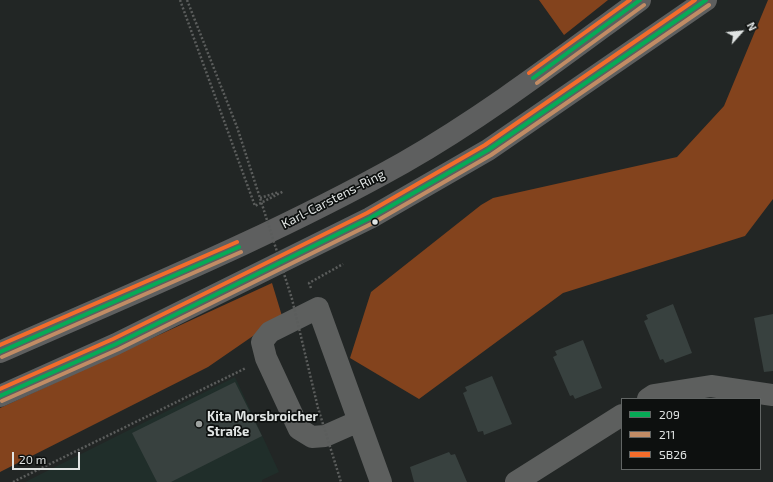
<!DOCTYPE html>
<meta charset="utf-8">
<style>
body{margin:0}
#map{position:relative;width:773px;height:482px;overflow:hidden;background:#222625;font-family:"Exo 2",sans-serif}
canvas{display:block}
.legend{position:absolute;left:621px;top:398px;width:140px;height:72px;box-sizing:border-box;background:#0d100f;border:1px solid #616564;margin:0;padding:5px 7px;list-style:none;font-size:12px;color:#e0e4e3}
.legend li{display:flex;align-items:center;gap:8px;height:20px}
.legend b{width:20px;border:1px solid #616564}
.north{position:absolute;left:721px;top:12px;width:40px;height:40px;-webkit-text-stroke:3px #0d100f;paint-order:stroke;rotate:63deg;font-size:11px;font-weight:700;line-height:16px;text-align:center;color:#e0e4e3}
.north::after{content:'';display:block;margin:auto;width:14px;height:18px;background:#e0e4e3;clip-path:polygon(50% 0,100% 100%,50% 72%,0 100%)}
.scale{position:absolute;left:12px;top:452px;width:68px;height:18px;box-sizing:border-box;border:2px solid #e0e4e3;border-top:0;padding-left:5px;font-size:12px;line-height:14px;white-space:nowrap;color:#e0e4e3;-webkit-text-stroke:3px #0d100f;paint-order:stroke}
</style>
<div id="map">
<canvas width="773" height="482"></canvas>
<ul class="legend">
<li><b style="height:5px;background:#06aa56"></b>209</li>
<li><b style="height:5px;background:#c18c65"></b>211</li>
<li><b style="height:5px;background:#f36c2b"></b>SB26</li>
</ul>
<div class="north">N</div>
<div class="scale">20 m</div>
</div>
<script>
const context = document.querySelector('canvas').getContext('2d');
context.lineJoin = 'round';
function paint(path, color) {
  context.fillStyle = color;
  context.fill(path, 'evenodd');
}
function trace(path, color, width, dash) {
  context.strokeStyle = color;
  context.lineWidth = width;
  context.lineCap = dash ? 'butt' : 'round';
  context.setLineDash(dash || []);
  context.stroke(path);
}
function label(font, color, halo, rows, align = 'center') {
  context.font = font + ' "Exo 2",sans-serif';
  context.lineWidth = 3.5;
  context.setLineDash([]);
  context.textBaseline = 'middle';
  context.strokeStyle = halo;
  context.fillStyle = color;
  for (const [text, x, y, turn = 0] of rows) {
    context.save();
    context.translate(x, y);
    context.rotate((+turn || 0) * Math.PI / 180);
    context.textAlign = isNaN(turn) ? turn : align;
    if (halo) context.strokeText(text, 0, 0);
    context.fillText(text, 0, 0);
    context.restore();
  }
}
paint(new Path2D(`
 M235,377l44,95 -17,8v2h-237z`), '#202e2a');
paint(new Path2D(`
 M539,0h69l-44,35z
 M768,0h5v199l-28,37 -182,57 -144,106 -69,-41 21,-66 110,-87 12,-7 184,-41 47,-51z
 M272,283l10,33 -74,51 -208,105v-64z`), '#83431d');
paint(new Path2D(`
 M673,304l19,49 -27,10 -2,-4 -3,1 -16,-39 4,-2 -2,-4z
 M773,314v57l-9,1 -10,-54z
 M583,340l19,48 -27,11 -2,-4 -3,1 -17,-39 4,-2 -2,-4z
 M492,376l20,48 -28,11 -1,-4 -5,1 -15,-39 4,-2 -2,-4z
 M235,382l27,54 -91,46h-14l-25,-49z
 M449,452l2,3 4,-1 12,28h-53l-4,-15z`), '#38413f');
trace(new Path2D(`
 M180,0l75,206 29,-15
 M260,198l19,-6
 M311,288l-2,-5 34,-19
 M13,482l233,-114`), '#5b5d5c', 2.5, [2, 2]);
trace(new Path2D(`
 M648,399l6,-4 57,-9 62,9
 M359,421l-34,15 -13,1 -13,-8 -33,-71 -4,-16 8,-10 48,-24 63,174
 M516,482l106,-67`), '#5d5f5e', 22);
trace(new Path2D(`
 M0,352c136,-60 273,-116 403,-189 84,-48 159,-106 237,-163
 M0,396l116,-52 254,-126 118,-68 218,-150`), '#5e5f5f', 22);
trace(new Path2D(`
 M187,0l50,127 23,71 32,101 26,109 23,74`), '#5b5d5c', 2.5, [2, 2]);
trace(new Path2D(`
 M533,78l107,-78
 M0,352l239,-105
 M0,396l116,-52 254,-126 118,-68 218,-150`), '#06aa56', 4);
trace(new Path2D(`
 M537,83l107,-78
 M2,357l239,-105
 M2,401l117,-52 254,-126 118,-68 218,-150`), '#c18c65', 4);
trace(new Path2D(`
 M529,73l101,-73
 M0,345l237,-103
 M0,389l113,-50 254,-126 118,-68 210,-145`), '#f36c2b', 4);
for (const [x, y, r, color] of [
 [375,222,3.5,"#e0e4e3"],
 [199,424,4,"#9ea2a0"]
]) {
  const dot = new Path2D();
  dot.arc(x, y, r, 0, 2 * Math.PI);
  context.fillStyle = color;
  context.fill(dot);
  trace(dot, '#0d100f', 1.5);
}
label('13px', '#e0e4e3', '#0d100f', [
 ["Karl-Carstens-Ring",333,199,-27]
]);
label('bold 13px', '#e0e4e3', '#0d100f', [
 ["Kita Morsbroicher",207,417],
 ["Straße",207,432]
], 'left');
</script>
